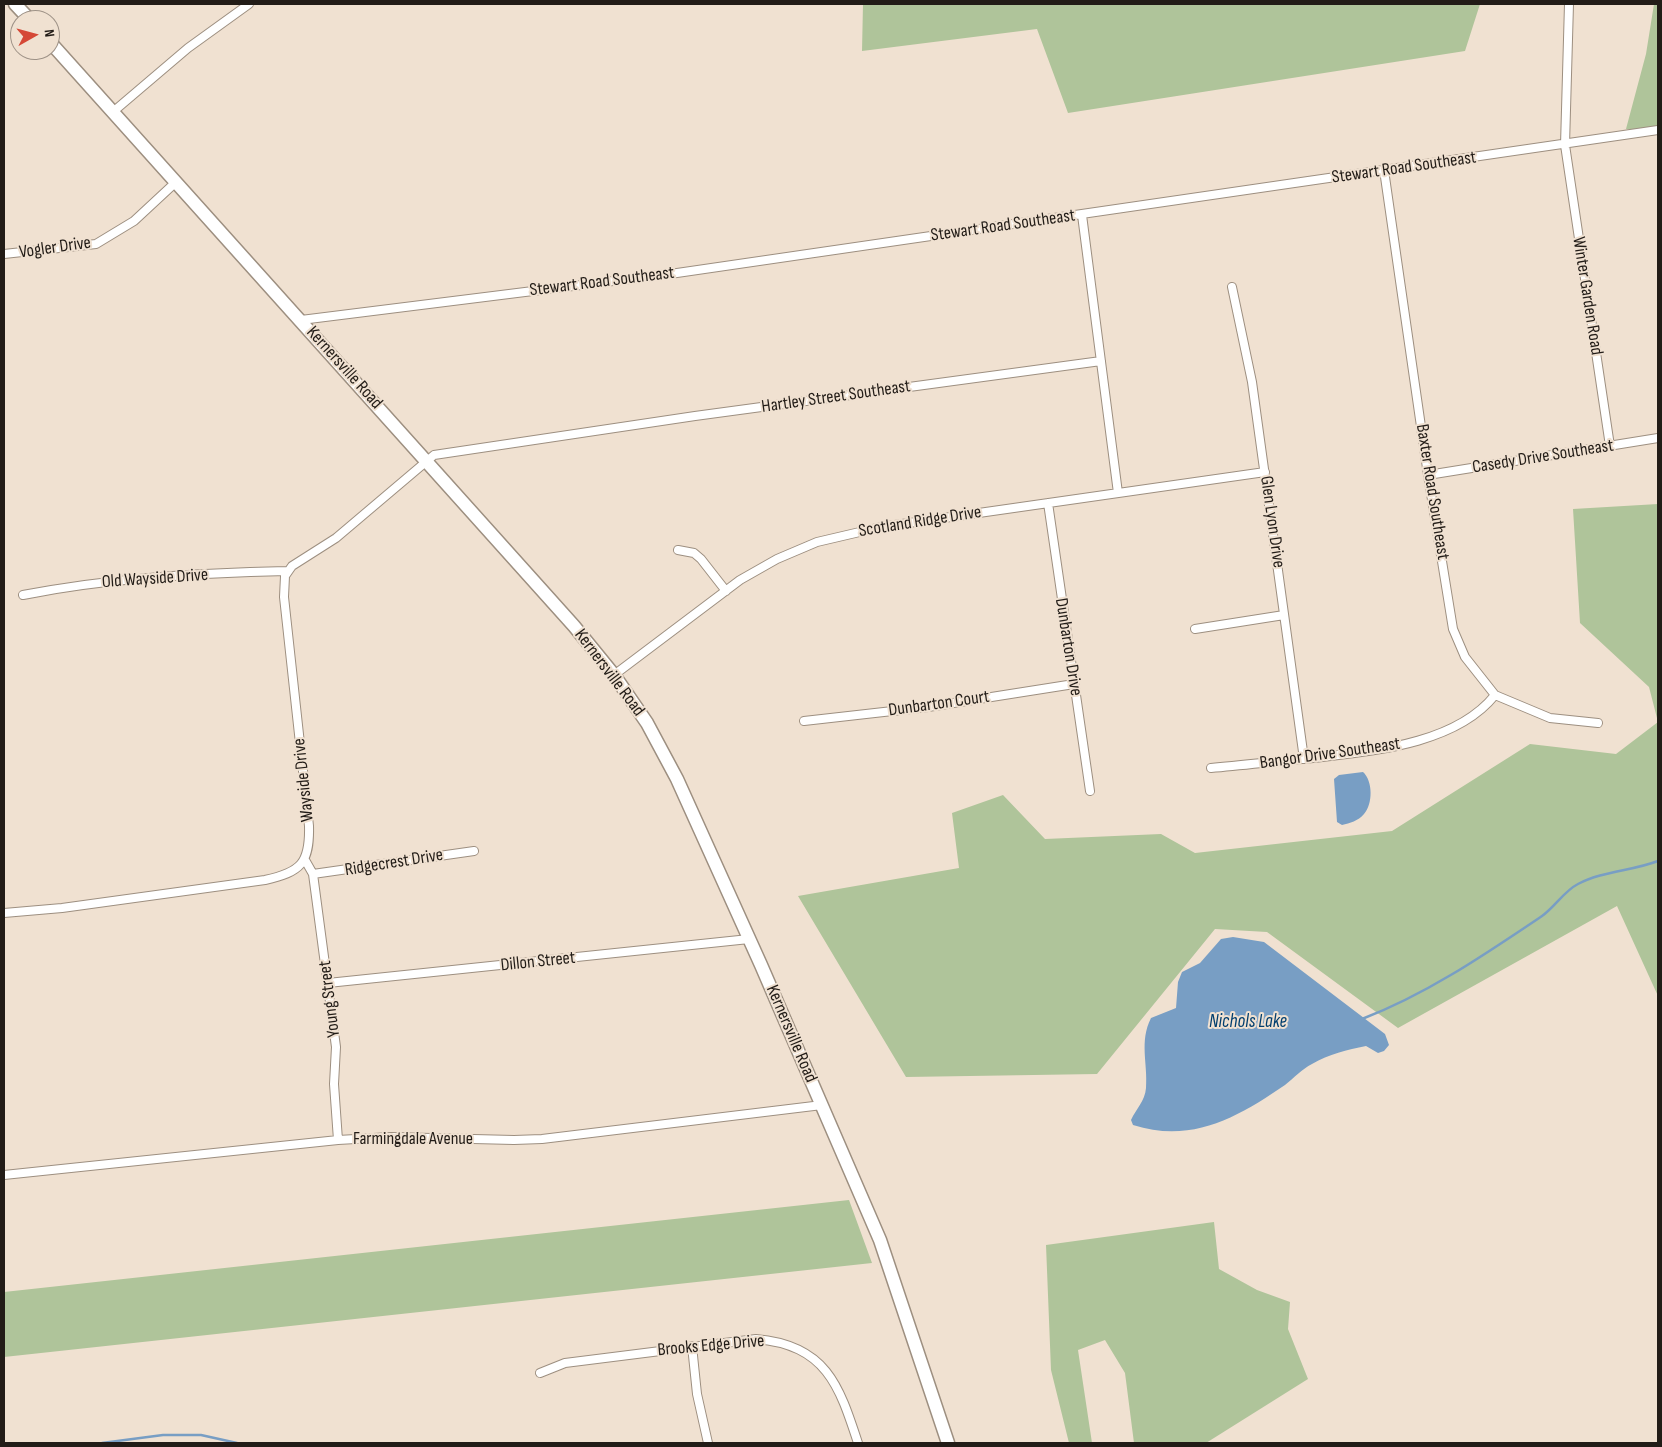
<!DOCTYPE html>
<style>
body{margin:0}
#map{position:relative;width:1662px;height:1447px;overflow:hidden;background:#f0e1d1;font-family:"Sofia Sans Condensed",sans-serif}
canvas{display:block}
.frame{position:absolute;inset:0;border:5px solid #221c17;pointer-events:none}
.north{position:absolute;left:10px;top:10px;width:50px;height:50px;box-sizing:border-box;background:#f0e1d1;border:1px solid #9e9287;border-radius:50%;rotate:83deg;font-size:14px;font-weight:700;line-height:20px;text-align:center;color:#221c17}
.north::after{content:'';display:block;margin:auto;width:18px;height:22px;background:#d54836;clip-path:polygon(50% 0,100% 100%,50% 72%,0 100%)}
</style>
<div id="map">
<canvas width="1662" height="1447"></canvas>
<div class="frame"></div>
<div class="north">N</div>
</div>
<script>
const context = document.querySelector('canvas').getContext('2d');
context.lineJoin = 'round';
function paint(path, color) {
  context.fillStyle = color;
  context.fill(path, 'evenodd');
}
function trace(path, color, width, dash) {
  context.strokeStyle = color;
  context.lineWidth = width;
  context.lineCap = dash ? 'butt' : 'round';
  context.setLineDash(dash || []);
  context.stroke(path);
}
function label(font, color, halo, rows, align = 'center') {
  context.font = font + ' "Sofia Sans Condensed",sans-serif';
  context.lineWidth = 4;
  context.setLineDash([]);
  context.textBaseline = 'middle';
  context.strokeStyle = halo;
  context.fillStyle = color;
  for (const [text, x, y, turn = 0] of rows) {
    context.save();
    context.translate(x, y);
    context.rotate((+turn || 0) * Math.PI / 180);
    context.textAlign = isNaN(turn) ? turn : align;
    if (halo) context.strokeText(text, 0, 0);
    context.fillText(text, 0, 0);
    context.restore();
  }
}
paint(new Path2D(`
 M863,4h617l-15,47 -397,62 -31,-84 -175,22z
 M1654,4h4v129l-32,-4 20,-75z
 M1658,504v492l-41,-90 -219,122 -131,-96 -52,-3 -118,145 -191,3 -108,-181 161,-28 -7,-55 51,-18 42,44 116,-5 34,19 197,-22 138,-87 86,10 42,-32 -9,-35 -69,-64 -7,-114z
 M849,1200l23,63 -868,94v-65z
 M1214,1222l5,47 38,21 33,12 -2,27 20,50 -102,64h-72l-9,-70 -20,-33 -27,10 14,93h-23l-18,-73 -5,-125z`), '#afc49a');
paint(new Path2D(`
 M1363,772c10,9 10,32 1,42 -6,7 -14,9 -22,11l-5,-3 -3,-43 5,-4z
 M1233,937l31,5 121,92 4,11 -5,6 -6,2 -12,-7c-19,4 -37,8 -54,18 -10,5 -18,14 -27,21 -47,32 -93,59 -152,40l-2,-5c5,-11 14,-19 15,-32 2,-25 -7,-46 5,-70l25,-10 2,-26 4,-10 18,-9 21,-24z`), '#789ec4');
trace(new Path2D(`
 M1362,1019c65,-25 122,-64 180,-103 13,-9 22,-25 36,-32 25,-13 54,-13 80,-23
 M102,1443l61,-8h38l36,8`), '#789ec4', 2.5);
const street = new Path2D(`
 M1569,4l-4,141 45,301
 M114,111l74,-63 61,-44
 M1384,170l44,305 25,154 12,28 30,38 55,23 48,5
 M1082,215l36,278
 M4,254l92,-10 38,-23 42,-39
 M1232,287l20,95 52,377
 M301,320l376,-47 981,-143
 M1428,475l230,-37
 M1048,503l42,288
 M678,550l16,3 7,6 25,32
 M23,595c87,-17 176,-22 264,-24
 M1195,629l89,-14
 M614,675l126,-95 37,-21 40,-17 64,-15 384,-55
 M804,721l124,-14 146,-23
 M1211,768c34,-3 68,-7 102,-10 58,-7 142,-13 182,-63
 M305,860l8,14 23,173 -2,37 4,56
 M313,874l161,-23
 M4,913l58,-5 203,-28c36,-8 45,-17 44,-54l-25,-229 1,-21 7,-10 44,-28 98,-83 261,-39 406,-55
 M328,983l421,-44
 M4,1175l334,-35 53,-3 123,3 28,-1 280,-34
 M692,1346l5,48 11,49
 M540,1373l25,-10 191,-24c70,6 83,46 102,104`);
const primary = new Path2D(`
 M15,4l15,16
 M50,42l524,584 40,49 33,48 30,56 84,186 119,275 68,203`);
trace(street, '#9d8f80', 10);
trace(primary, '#9d8f80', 15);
trace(street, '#fff', 8);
trace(primary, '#fff', 12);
label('18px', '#221c17', '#f0e1d1', [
 ["Stewart Road Southeast",1404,168,-8],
 ["Stewart Road Southeast",1003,226,-8],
 ["Vogler Drive",55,248,-8],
 ["Stewart Road Southeast",602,282,-7],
 ["Winter Garden Road",1587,296,81],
 ["Kernersville Road",344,368,48],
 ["Hartley Street Southeast",836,397,-8],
 ["Casedy Drive Southeast",1543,457,-9],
 ["Baxter Road Southeast",1432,492,81],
 ["Scotland Ridge Drive",920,522,-9],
 ["Glen Lyon Drive",1272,522,82],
 ["Old Wayside Drive",155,579,-4],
 ["Dunbarton Drive",1068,647,81],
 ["Kernersville Road",609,673,53],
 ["Dunbarton Court",939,704,-8],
 ["Bangor Drive Southeast",1330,754,-8],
 ["Wayside Drive",304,780,-96],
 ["Ridgecrest Drive",394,863,-9],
 ["Dillon Street",538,962,-6],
 ["Young Street",330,999,-97],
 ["Kernersville Road",791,1034,67],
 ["Farmingdale Avenue",413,1139],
 ["Brooks Edge Drive",711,1346,-5]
]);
label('italic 19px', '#003e6e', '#f0e1d1', [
 ["Nichols Lake",1248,1022]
]);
</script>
